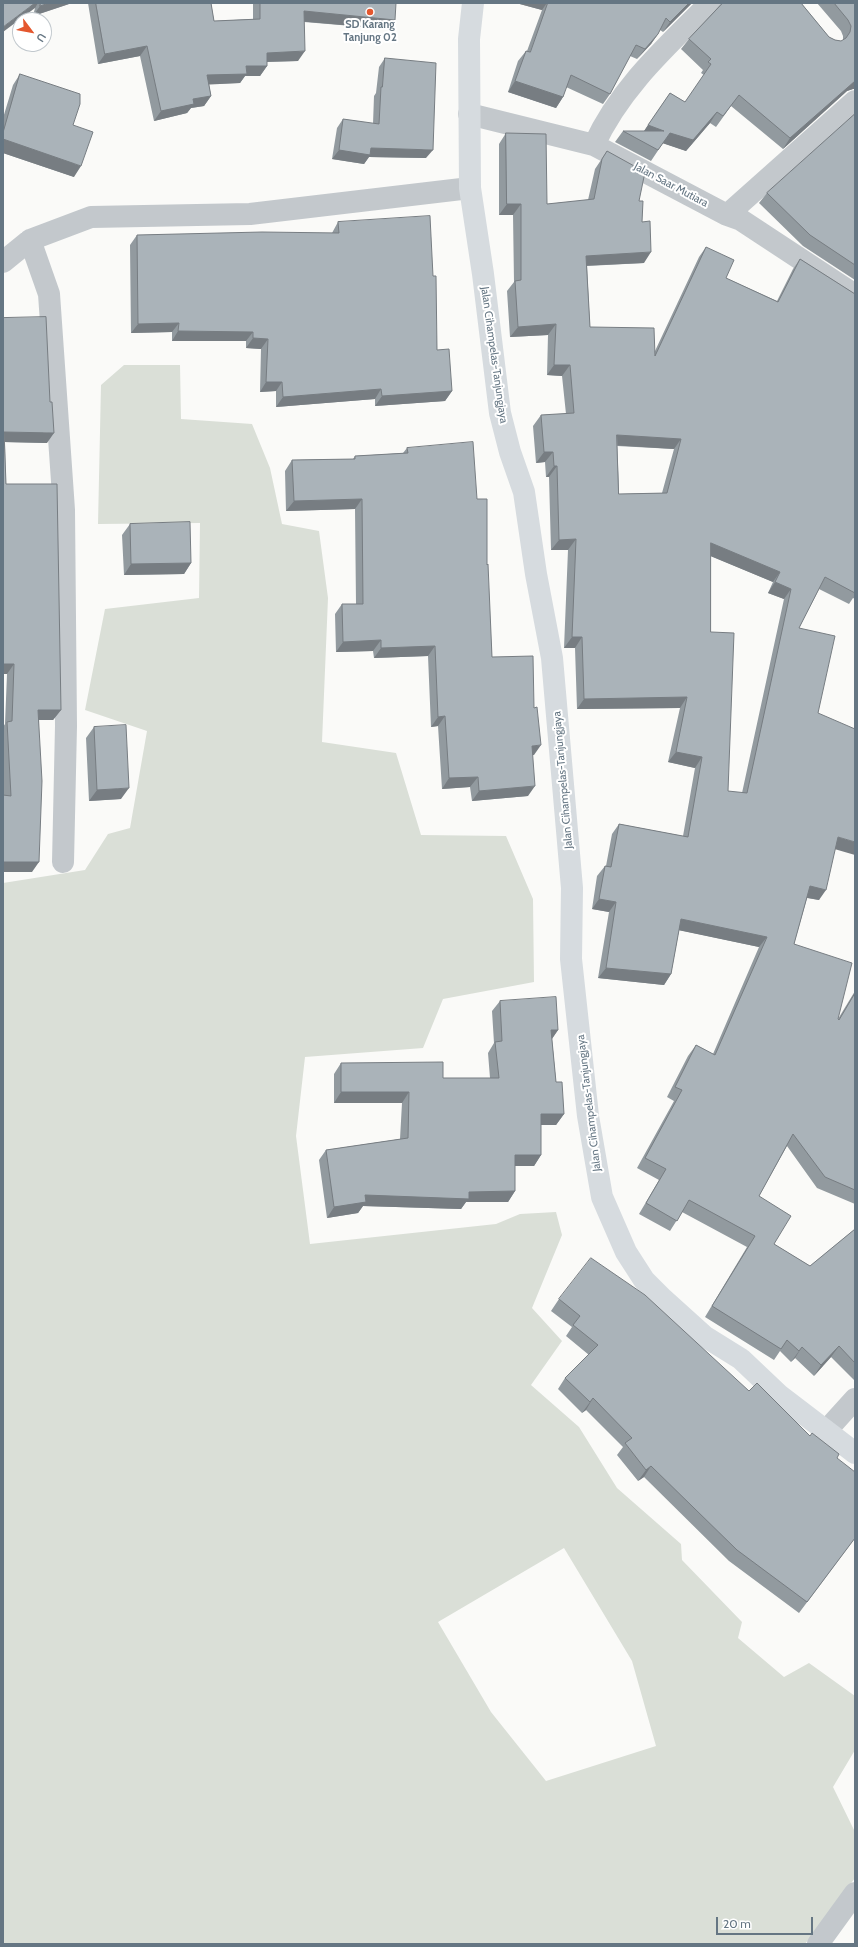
<!DOCTYPE html>
<style>
body{margin:0}
#map{position:relative;width:858px;height:1947px;overflow:hidden;background:#fafaf8;font-family:Cabin,sans-serif}
canvas{display:block}
.frame{position:absolute;inset:0;border:4px solid #657683;pointer-events:none}
.north{position:absolute;left:12px;top:12px;width:40px;height:40px;box-sizing:border-box;background:#fff;border:1px solid #c1c8cd;border-radius:50%;rotate:122deg;font-size:11px;font-weight:700;line-height:16px;text-align:center;color:#657683}
.north::after{content:'';display:block;margin:auto;width:14px;height:18px;background:#e4572e;clip-path:polygon(50% 0,100% 100%,50% 72%,0 100%)}
.scale{position:absolute;left:716px;top:1917px;width:97px;height:18px;box-sizing:border-box;border:2px solid #657683;border-top:0;padding-left:5px;font-size:12px;line-height:14px;white-space:nowrap;color:#657683;-webkit-text-stroke:3px #fff;paint-order:stroke}
</style>
<div id="map">
<canvas width="858" height="1947"></canvas>
<div class="frame"></div>
<div class="north">U</div>
<div class="scale">20 m</div>
</div>
<script>
const context = document.querySelector('canvas').getContext('2d');
context.lineJoin = 'round';
function paint(path, color) {
  context.fillStyle = color;
  context.fill(path, 'evenodd');
}
function trace(path, color, width, dash) {
  context.strokeStyle = color;
  context.lineWidth = width;
  context.lineCap = dash ? 'butt' : 'round';
  context.setLineDash(dash || []);
  context.stroke(path);
}
function label(font, color, halo, rows, align = 'center') {
  context.font = font + ' Cabin,sans-serif';
  context.lineWidth = 4;
  context.setLineDash([]);
  context.textBaseline = 'middle';
  context.strokeStyle = halo;
  context.fillStyle = color;
  for (const [text, x, y, turn = 0] of rows) {
    context.save();
    context.translate(x, y);
    context.rotate((+turn || 0) * Math.PI / 180);
    context.textAlign = isNaN(turn) ? turn : align;
    if (halo) context.strokeText(text, 0, 0);
    context.fillText(text, 0, 0);
    context.restore();
  }
}
paint(new Path2D(`
 M124,365h56l1,54 71,5 18,44 12,56 37,7 9,67 -6,144 74,11 25,82 85,1 27,63 1,83 -91,17 -20,49 -118,9 -9,79 14,108 186,-20 24,-10 36,-2 6,23 -30,73 30,33 -31,44 48,42 38,61 64,56 1,16 60,62 -4,16 46,39 25,-14 46,33v54l-22,37 22,45v46l-50,66h-802v-1061l82,-13 23,-36 22,-6 17,-97 -62,-21 20,-101 94,-11 1,-75 -102,1 3,-139zM564,1548l68,113 24,85 -110,35 -55,-69 -53,-90z`), '#dadfd7');
trace(new Path2D(`
 M469,114l125,31 133,70 14,5 114,75
 M594,145c26,-57 72,-98 116,-142
 M727,215l128,-114
 M3,262l27,-22
 M63,862l3,-136 -2,-216 -15,-216 -19,-54 61,-23 159,-3 220,-26
 M826,1431l29,-32
 M818,1944l37,-51`), '#c3c8cc', 22);
trace(new Path2D(`
 M473,3l-4,36 1,149 13,86 17,139 10,39 14,40 12,82 16,84 20,230 -1,71 17,157 14,81 24,55 18,28 19,19 41,37 37,23 38,36 76,58`), '#d6dbdf', 22);
paint(new Path2D(`
 M3,3h67l-1,1 -36,12 2,-8z
 M88,3h123l3,18 39,-2v-16h143l-8,26 -84,-7 -6,39 -31,1v4l-7,10h-15l-5,7 -31,1 2,12 -7,10 -13,2 -4,5 -33,8 -14,-65 -42,8z
 M516,3h176l-29,29 -3,-2 -2,4 -7,10 -14,15 -7,-3 -20,38 -7,10 -37,-17 -3,10 -7,11 -48,-16 10,-31 8,-10h1l15,-41z
 M722,3h79l28,34 6,3 6,1 2,-1v-4l-2,-5 -24,-28h38v86h-2l-6,2 -64,58 -52,-43 -15,21 -6,-4 -24,28 -23,-8 -12,18 -36,-19 8,-11h21l26,-38 15,9 19,-27 -3,-2 2,-3 -22,-21 8,-10z
 M385,58l41,100 -57,-1 -5,7 -32,-5 5,-31 6,-9 30,5 1,-28 2,-3 3,-26z
 M20,74l53,51 1,52 -71,-24v-35l10,-33z
 M855,114v166l-52,-34 -44,-43 8,-10z
 M506,133l41,71 41,-4 7,-31 12,-18 32,50 3,21 2,41 -57,3 3,61 65,24 44,-94 7,-10 20,31 51,23 16,-32 7,-10 55,35v305l-2,-1 -4,6 -30,-15 -20,39 19,85 17,136 -16,51 -12,-2 -13,46 44,75 17,-28v213l-38,-16 -30,-42 -28,50 15,48 36,22 45,-37v152l-24,-24 -17,19 -19,-18 -4,4 -11,-11 -6,9 -69,-43 42,-70 -65,-35 -12,19 -31,-17 20,-34 -22,-12 37,-67 -7,-4 21,-41 8,-11 17,9 46,-107 -80,-17 -8,44 -7,11 -66,-7 11,-66 -17,-3 5,-33 8,-10h1l6,-32 7,-10 64,12 12,-68 -27,-6 12,-54 -103,1 -2,-61h-11l4,-98h-17l-2,-73h-3l-1,-15 -9,1 -3,-37 8,-11 25,-1 -4,-38 -15,-1 1,-40 -38,2 -3,-46 7,-9 -1,-67h-14v-71zM617,446l57,3 -12,44 -43,1zM711,556l62,26 -5,11 16,6 -42,194 -14,-2 -17,-159z
 M338,222l95,54 4,74 15,41 -7,10 -70,5v-7l-99,8v-16l-16,1 1,-43 -15,-1v-7h-74v-9l-41,1 -1,-88 7,-10 195,-2z
 M3,318l44,125 -42,-1 1,42 55,226 -8,10h-14l-7,152h-29v-145l2,-3 2,-50h-4z
 M407,448l70,51 10,66 5,92 42,98h-2l-4,41 -56,5 -2,-14 -28,2 -4,-63 -7,1 -3,-71 -54,2 -1,-7 -37,1 -1,-38 7,-10h14l-1,-95 -69,2 -1,-40 7,-11 61,-1 2,-3 48,-3z
 M130,524l61,39 -7,11 -60,1 -2,-40z
 M94,727l27,72 -32,2 -3,-63z
 M500,1001l58,29 -6,9 4,43 8,32 -8,11h-15v30l-7,11h-19v25l-7,11h-42l-5,7 -98,-3 -5,7 -31,5 -8,-58 7,-10 74,-11 2,-36h-68v-29l7,-11 102,15h47l-2,-25 6,-10 -2,-32z
 M559,1299l190,92 88,67 18,80 -56,75 -70,-52 -85,-84 -6,4 -21,-26 6,-8 -37,-37 -4,3 -24,-24 7,-11 24,-23 -23,-19 6,-9 -21,-16z`), '#929a9f');
paint(new Path2D(`
 M35,3h3l-3,5 -32,24v-5z
 M49,3h21l-1,1 -36,12 7,-10z
 M516,3h31l-5,7z
 M689,3h3l-29,29 7,-10z
 M304,11l91,9 -7,9 -91,-8z
 M658,34l-7,10 -14,15 8,-10z
 M147,46l-7,10 -42,8 7,-10z
 M305,51l-7,10 -38,1 7,-9z
 M246,66h21l-7,10h-15l-5,7 -40,2 7,-10z
 M515,81l48,16 -7,11 -48,-16z
 M855,81v8h-2l-6,2 -64,58 7,-11z
 M211,96l-7,10 -13,2 -4,5 -33,8 7,-10 32,-12z
 M717,112l-7,11 -24,28 -24,-8 8,-10z
 M648,125l16,6 -23,5z
 M3,139l78,27 -7,11 -71,-24z
 M371,148l62,2 -7,8 -57,-1 -5,7 -32,-5 7,-9z
 M507,204h14l-8,11h-14z
 M651,252l-7,11 -65,3 7,-10z
 M179,323l-7,9 -41,1 7,-9z
 M556,324l-8,11 -38,2 8,-10z
 M178,331l75,1 -7,9h-74z
 M253,338l15,1 -7,10 -15,-1z
 M554,365h16l-8,11 -15,-1z
 M266,382h16l-6,9 -16,1z
 M381,389l-6,10 -99,8 7,-10z
 M452,391l-7,10 -70,5 7,-10z
 M4,432l50,1 -7,10 -44,-1z
 M617,435l64,4 -7,10 -64,-4z
 M544,452h9l-8,10 -9,1z
 M554,466h3l-8,11h-3z
 M362,499l-7,10 -69,2 8,-10z
 M576,539l-8,11h-17l8,-10z
 M711,543l69,29 -7,10 -70,-29z
 M191,563l-7,11 -60,1 7,-11z
 M775,582l16,7 -7,10 -16,-6z
 M572,637h10l-7,11h-11z
 M381,640l-8,11 -37,1 7,-10z
 M435,646l-7,10 -54,2 7,-10z
 M3,664h11l-7,10h-4z
 M687,697l-7,11 -103,1 7,-10z
 M38,710h23l-8,10h-22z
 M445,716l-7,10 -7,1 7,-10z
 M541,745l-7,10 -10,1 8,-10z
 M676,752l26,5 -7,11 -27,-6z
 M478,777l-8,10 -28,2 7,-11z
 M535,786l-7,10 -56,5 7,-10z
 M129,788l-8,11 -32,2 8,-11z
 M838,837l17,5v13l-24,-7z
 M3,862h36l-7,10h-29z
 M810,886l16,4 -7,10 -16,-3z
 M599,899l17,3 -7,10 -17,-3z
 M681,919l86,18 -8,10 -86,-18z
 M606,968l65,6 -7,11 -66,-7z
 M551,1030h7l-7,10z
 M341,1092h68l-7,11h-68z
 M541,1114h23l-8,11h-22z
 M515,1155h26l-7,11h-26z
 M515,1191l-7,11h-42l-5,7 -98,-3 -5,7 -31,5 7,-11 31,-12 104,-3z
 M839,1346l-8,11 -17,19 7,-11z
 M802,1347l-7,11 -4,4 8,-11z
 M593,1398l-7,12 -4,3 8,-11z
 M651,1466l-7,11 -6,4 8,-11z`), '#777d82');
const building = new Path2D(`
 M3,3h32l-32,24z
 M41,3h8l-9,3z
 M96,3h115l3,18 46,-2v-16h136l-1,17 -91,-9 1,40 -38,2v13h-21l1,8 -40,1 4,21 -18,3 1,5 -33,7 -14,-65 -42,8z
 M548,3h141l-19,19 -4,-4 -8,16 -13,15 -9,-4 -26,49 -39,-19 -8,22 -48,-16 11,-30 4,1z
 M723,3h78l28,34 6,3 6,1 5,-3 4,-6 1,-6 -3,-6 -14,-17h21v78l-65,57 -51,-43 -16,21 -6,-4 -24,28 -23,-7 -12,17 -35,-19h41l-16,-6 22,-32 15,9 26,-38 -3,-2 3,-3 -22,-20z
 M385,58l51,5 -3,87 -62,-2 -1,7 -31,-5 4,-31 36,5 2,-37h1z
 M20,74l60,20v10l-7,21 20,7 -12,34 -78,-27v-6z
 M855,114v151l-45,-30 -43,-42z
 M506,133l40,1 1,70 47,-5 8,-40 5,-8 38,21 -6,29h4l-1,21 8,-1 1,31 -65,4 4,71 64,1 1,28 51,-109 28,13 -8,18 52,24 22,-43 55,35v299l-30,-16 -26,51 36,8 -17,77 37,16v113l-17,-5 -12,53 -16,-4 -16,58 58,19 -14,56 1,1 16,-27v197l-30,-13 -32,-43 -34,62 32,20 -17,28 36,22 45,-37v134l-16,-17 -18,19 -19,-18 -3,4 -12,-11 -6,9 -69,-43 43,-70 -66,-36 -12,21 -31,-18 20,-34 -21,-11 37,-68 -7,-3 21,-42 19,10 52,-118 -86,-18 -10,55 -65,-6 10,-66 -17,-3 6,-33 6,1 8,-43 69,13 14,-80 -26,-5 11,-55 -103,2 -2,-62h-10l4,-98 -17,1 -2,-74h-3l-1,-14h-9l-3,-37 33,-2 -4,-48h-16l2,-41 -38,3 -3,-46 6,-1v-76h-14zM617,435l64,4 -14,54 -48,1zM711,543l69,29 -5,10 16,7 -44,204 -19,-2 6,-158 -23,-1z
 M430,216l3,60h3l1,74 12,-1 3,42 -70,5 -1,-7 -98,8 -1,-15h-16l2,-43 -15,-1v-6l-75,-1 1,-8 -41,1 -1,-89 125,-3 77,1 -1,-11z
 M46,317l4,85h2l2,31 -50,-1 2,52h51l4,226h-23l4,71 -3,81h-36v-67l8,1 -4,-74 5,-1 2,-57h-11v-346z
 M473,442l4,57h10v66l1,-1 4,93 41,-1 1,52 3,-1 4,38 -9,1 3,40 -56,5 -1,-14 -29,1 -4,-62 -7,1 -3,-71 -54,2v-8l-38,2 -1,-38h21l-1,-105 -68,2 -2,-41 63,-1v-3l53,-3 -1,-5z
 M190,522l1,41 -60,1 -1,-40z
 M126,725l3,63 -32,2 -3,-63z
 M556,997l2,33h-7l5,52h6l2,32h-23v41h-26v36l-46,1v7l-104,-4 1,7 -32,5 -8,-57 82,-12 1,-46h-68v-29l102,-1v16h56l-4,-36 7,-1 -2,-40z
 M591,1258l54,37 104,96 8,-8 53,53 2,-3 27,21 -2,4 18,14v66l-48,64 -70,-52 -86,-84 -5,4 -21,-27 7,-5 -39,-40 -3,4 -25,-24 33,-33 -25,-20 7,-9 -21,-17z`);
paint(building, '#aab3b9');
trace(building, '#777d82', 1);
for (const [x, y, r, color] of [
 [370,12,4,"#e4572e"]
]) {
  const dot = new Path2D();
  dot.arc(x, y, r, 0, 2 * Math.PI);
  context.fillStyle = color;
  context.fill(dot);
  trace(dot, '#fff', 1.5);
}
label('bold 11px', '#657683', '#fff', [
 ["SD Karang",370,25],
 ["Tanjung 02",370,38]
]);
label('11px', '#657683', '#fff', [
 ["Jalan Saar Mutiara",671,185,28],
 ["Jalan Cihampelas-Tanjungjaya",494,355,82],
 ["Jalan Cihampelas-Tanjungjaya",563,780,-95],
 ["Jalan Cihampelas-Tanjungjaya",589,1103,-97]
]);
</script>
